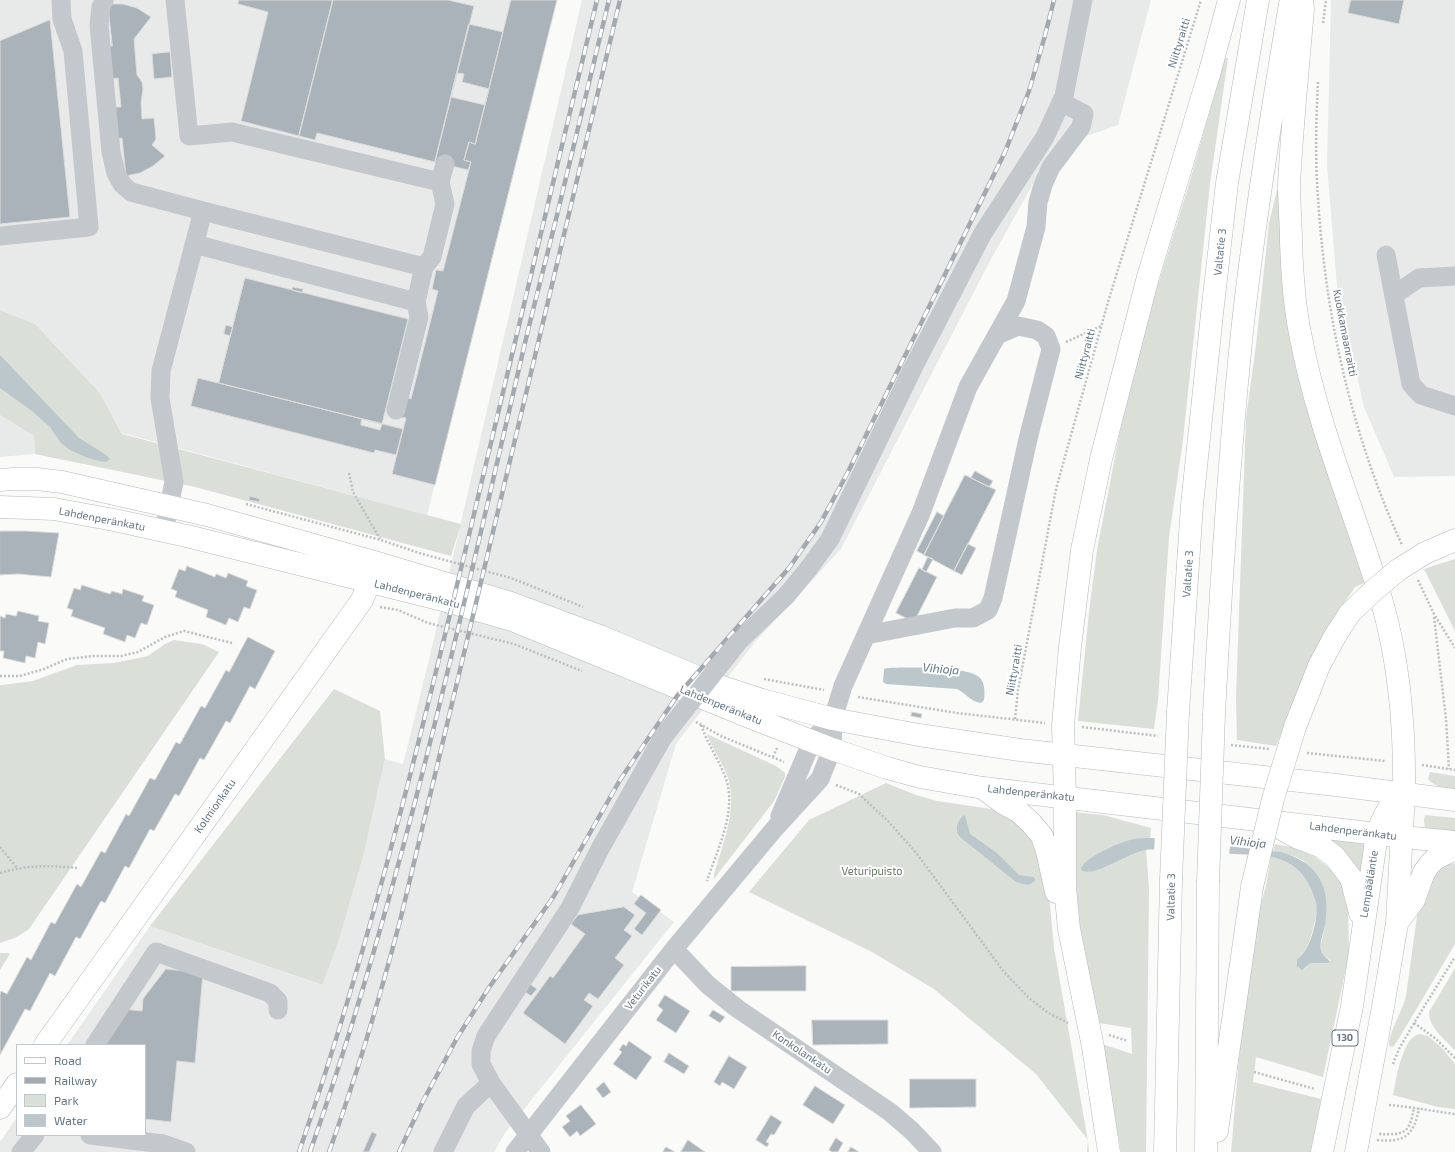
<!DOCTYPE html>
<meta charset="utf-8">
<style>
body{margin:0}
#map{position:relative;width:1455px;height:1152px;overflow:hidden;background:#fafaf8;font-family:"Exo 2",sans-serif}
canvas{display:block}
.legend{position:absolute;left:16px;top:1044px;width:130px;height:92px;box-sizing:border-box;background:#fff;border:1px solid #c1c8cd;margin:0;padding:5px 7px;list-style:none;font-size:12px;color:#657683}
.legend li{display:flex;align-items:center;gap:8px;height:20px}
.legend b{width:20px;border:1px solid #c1c8cd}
</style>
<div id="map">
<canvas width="1455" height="1152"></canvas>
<ul class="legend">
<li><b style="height:5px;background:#fff"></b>Road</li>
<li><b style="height:5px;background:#a2aab0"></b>Railway</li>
<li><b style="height:11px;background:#dadfd7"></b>Park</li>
<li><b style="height:11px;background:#bbc7cb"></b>Water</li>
</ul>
</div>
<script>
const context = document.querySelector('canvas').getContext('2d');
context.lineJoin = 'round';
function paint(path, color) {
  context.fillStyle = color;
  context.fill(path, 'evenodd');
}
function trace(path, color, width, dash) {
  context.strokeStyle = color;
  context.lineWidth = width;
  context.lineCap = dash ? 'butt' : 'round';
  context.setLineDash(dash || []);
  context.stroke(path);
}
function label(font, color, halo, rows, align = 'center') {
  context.font = font + ' "Exo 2",sans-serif';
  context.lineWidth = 4;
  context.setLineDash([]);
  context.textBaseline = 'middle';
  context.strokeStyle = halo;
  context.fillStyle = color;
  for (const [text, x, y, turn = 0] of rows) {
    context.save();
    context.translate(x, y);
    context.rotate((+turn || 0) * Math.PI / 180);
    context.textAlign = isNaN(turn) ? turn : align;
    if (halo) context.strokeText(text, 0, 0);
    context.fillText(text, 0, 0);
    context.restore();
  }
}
paint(new Path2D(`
 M0,0h557l-130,515 -305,-82 -22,-40 -65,-69 -35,-14z
 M582,0h569l-33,125 -65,23 -62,111 -150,290 -86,93 -79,102 -44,148 42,30 -169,211 -11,19h-494v-10l17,-25v18h128v-90h-78l83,-119 171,59 18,-45 24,-83 22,-98 18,5 29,-117z
 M1331,0h124v476l-61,1 -30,-70 -27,-120 -10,-122z
 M0,415l34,21 1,18 -35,3z`), '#e8e9e9');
paint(new Path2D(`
 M1225,58h3l-18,126 -27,256 -14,97 -11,163 -4,29 -76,-8 11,-109 8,-62 22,-114 31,-125 39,-127z
 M1277,190h4l30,231 23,73 32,88 -11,5 -24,36 -30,63 -25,60 -39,-6 -1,-43 10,-279 10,-73 13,-122z
 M0,310l35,14 65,69 22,41 339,90 -10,32 -256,-69 -160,-33 -1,-18 -34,-21z
 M1455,559v72l-31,-62z
 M174,640l28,4 17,8 -190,277 -12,8 -17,6v-258h2l31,-4 44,-16 37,-2 34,-7 17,-12z
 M334,689l46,22 5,48 -22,98 -24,83 -17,45 -172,-59z
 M707,734l69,32 9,7v4l-11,24 -60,78v-4c8,-30 24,-65 14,-97 -5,-16 -16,-29 -21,-44z
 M1430,772l25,4v13c-9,-1 -21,-2 -27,-10z
 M886,783l30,12 21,6 54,8 16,6 20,17 9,15 12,36 6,65 34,193 1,11h-2l1,-12 -52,-66 -102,-85 -62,-37 -123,-60 60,-72z
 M1072,812l31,3 48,13 -1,10 -12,1 -57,31c10,8 51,-17 65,-21l3,40 -3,263h-25l-19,-108 30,10 -1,-26 -33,-5 -17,-88 -3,-25z
 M1425,815l30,3v14l-30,-4 -1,-7z
 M1333,838l34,7 -4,35 -31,-35z
 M1275,844l16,3 24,10 18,14 9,13 6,19 1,51 -26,123 -67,-20 -3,25 68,17 -9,53h-81l15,-175 8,-50 12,-41 5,-29c23,4 48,28 46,54 0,6 -3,12 -4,18 -3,11 -5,19 -13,27l4,13 7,-6h16l4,-2 -8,-6 -2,-5v-6l4,-17 -21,-66 -10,-5 -21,-5z
 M1455,863v81l-54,91 -7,11 -3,1 -2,-2c0,-13 14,-35 17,-49l12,-87 17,-37 11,-7z
 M0,953h8l2,1 -10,16z
 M1455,968v83c-10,-12 -26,-23 -26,-39z
 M1419,1034l9,2 15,13 12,15v45l-17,-2 -45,-12c3,-15 9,-57 26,-61z`), '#dadfd7');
paint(new Path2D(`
 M0,355l79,83 27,17 4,4 -4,3 -7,-1 -11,-3 -18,-8 -9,-7 -11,-16 -18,-16 -32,-23z
 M887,668c16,-1 81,-2 92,9 6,5 6,15 5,23l-3,3c-10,-1 -15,-10 -24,-14l-71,-5 -3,-2 1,-13z
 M965,815l5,19 27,19 22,22 14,2 2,2v2l-7,4 -12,-3 -56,-45c-6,-6 -3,-18 5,-22z
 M1152,838l129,14c38,11 50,35 44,73 -1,8 -6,17 -4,25 1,6 7,8 9,12l-3,1h-16l-9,7 -5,-4v-6c3,-4 7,-7 9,-11 7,-11 14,-38 9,-50 -5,-16 -13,-29 -29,-37 -15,-8 -36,-7 -53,-8 -22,-2 -44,-4 -67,-4 -6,0 -14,-1 -21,0 -14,2 -53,29 -64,20 1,-12 38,-27 49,-30 8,-2 15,-2 22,-2z`), '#bbc7cb');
paint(new Path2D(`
 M1155,836l75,9 -1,10 -45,-3 -30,-1z`), '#fafaf8');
const building = new Path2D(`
 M239,0h94l-34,136 -58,-15 27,-109 -30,-8z
 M333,0h115l26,6 -39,156 -118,-29 -2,7 -16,-4z
 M511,0h46l-122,485 -43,-11 14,-56 -7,-1 5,-20 7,2 27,-108 -6,-2 4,-19 7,1 28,-109 -7,-2 5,-18 6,2z
 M1351,0h53l-5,24 -51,-11z
 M108,4h15l14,4 14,9 -17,22 3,36 5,7 1,7 -2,14 1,16 12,-1 2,21 -4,6 13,11 -12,10 -13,7 -14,3 -4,-38 -5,1 -3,-32h7l-3,-29 -6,1 -4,-33h4z
 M50,20l20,197 -70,7v-183z
 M469,24l34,8 -28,112 -6,-2 -5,18 7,2 -3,8 -33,-8z
 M170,52l2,25 -18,2 -2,-25z
 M457,73l7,1 -2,8 27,7 -4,16 -34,-8z
 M245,278l163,41 -26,105 -163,-41z
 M293,287l10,2 -1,4 -10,-3z
 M226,325l7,2 -3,9 -6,-2z
 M198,378l205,51 -7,26 -21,-5 -1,3 -183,-47z
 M362,419l20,5 -2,6 -19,-5z
 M975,471l18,10 -4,6 -18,-9z
 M965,475l31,15 -42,81 -30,-16z
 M250,496l10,3 -1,3 -10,-2z
 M937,512l7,4 -20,39 -7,-4z
 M0,531h26l33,2 -8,44 -33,-3 -18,1z
 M968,544l8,4 -14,27 -8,-4z
 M928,557l5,2 -7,13 -4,-2z
 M187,566l28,11 1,-3 10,4 2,-5 20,8 -2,5 11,4 -7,19 -6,-2 -6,15 -9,-4 -3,7 -20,-8 2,-7 -33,-13 2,-6 -6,-2 8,-20 6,2z
 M919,568l18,9 -23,45 -18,-9z
 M82,585l28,9 2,-3 10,3 1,-5 21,7 -2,5 12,4 -7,20 -6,-2 -6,15 -8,-3 -2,7 -22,-8 2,-6 -34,-12 2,-6 -6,-2 7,-20 6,2z
 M18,611l21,5 -1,5 11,2 -4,21 -7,-2 -3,16 -9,-2 -1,7 -22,-5 1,-7h-4v-35l5,2 1,-4 10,2z
 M248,637l27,14 -20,38 -5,-3 -20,37 -4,-2 -22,39 -4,-2 -21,38 -4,-2 -21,37 -4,-2 -21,39 -4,-2 -20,37 -4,-2 -21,38 -4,-2 -21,39 -5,-3 -20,38 -5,-2 -25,46v-61l1,-3 6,3 20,-37 4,3 20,-38 4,2 22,-40 4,3 20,-36 4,2 21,-39 3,2 21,-38 5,2 21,-38 4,2 21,-38 4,2 21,-38 3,2z
 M912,712l10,2 -1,4 -10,-2z
 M641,895l20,15 -19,25 -8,-6 12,-16 -12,-9z
 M624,907l11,8 -11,15 8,6 -17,22 9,7 -26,34 -9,-6 -5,7 9,6 -28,38 -42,-31 27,-37 3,2 32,-44 -14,-10 7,-9z
 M806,966v25h-75v-24z
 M166,969l37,4 -8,90 -18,-2 -6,61 -26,-3v-74h-45l23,-36 19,2 1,-12z
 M527,982l10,7 -6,7 -10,-7z
 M665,995l25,16 -14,22 -20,-13 7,-10 -5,-4z
 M713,1010l12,7 -5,6 -11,-7z
 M812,1020h76v24l-75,1z
 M629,1041l23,16 -16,23 -23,-16 9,-12 -3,-2 4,-6 3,2z
 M669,1053l20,13 -5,8 -20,-12z
 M729,1056l18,11 -13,22 -12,-7 -2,4 -6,-4z
 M910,1079h66v28l-66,1z
 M604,1082l7,10 -8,6 -7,-9z
 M815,1086l30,19 -12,19 -30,-19z
 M581,1105l15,19 -16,12 -3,-5 -7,6 -8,-10 8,-6 -4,-5z
 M771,1115l11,7 -8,13 -3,-1 -5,8 3,1 -2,4 -11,-7z
 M372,1132l5,2 -8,18h-6z
 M836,1138l7,5 -5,9h-6l-3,-2z
 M688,1140l17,12h-24z
 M666,1147l9,5h-12z
 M851,1147l8,5h-11z`);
paint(building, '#aab3b9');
trace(building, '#dcdcda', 1);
const major = new Path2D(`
 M0,480l13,-1h24l25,3 145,33 171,48 133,40 91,34 117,49 43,14 71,19 86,16 101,15 316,35 119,15
 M0,507l54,2 60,11 77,17 248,62 76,22 232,95 85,33 55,19 33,9 63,11 420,49 52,5
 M1280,828l16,9 26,10 13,10 16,21 9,35
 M1397,923l17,-23 10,-28 6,-8 6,-6 19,-9
 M45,1045l317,-445 13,-32
 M0,1108l17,-24
 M1322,1152l30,-146 25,-172c6,-17 12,-31 27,-41
 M1356,1152l27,-145 14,-84 7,-130`);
const highway = new Path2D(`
 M1302,0l1,9c-5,58 -11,117 -14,176 0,19 2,38 2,56 1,31 3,62 9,92 17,93 55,179 82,269 18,63 23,127 22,191
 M1425,553l30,-13
 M1178,712l14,-207 20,-191 15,-131 31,-183
 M1214,714c7,-131 15,-261 29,-391 12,-107 29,-213 47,-319
 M1295,727l24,-61 16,-30 15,-23
 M983,788l20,15 15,8 13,12 11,13 5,15 9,41
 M1217,1131l35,-244
 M1109,1152l-16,-105 -24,-118 -4,-42v-90l-2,-72 7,-78 12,-97 19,-91 47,-182 62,-206 19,-71
 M1165,1152l6,-272
 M1206,1152l2,-270`);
trace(major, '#b5babe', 23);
trace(highway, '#b4b9bd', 23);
trace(new Path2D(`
 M1323,23l3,-23
 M1318,82c-2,38 -3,77 0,115 7,119 34,239 84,348
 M1066,342l35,-16
 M349,473l4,19 27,47
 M246,504l135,36 38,13 92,25 72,29
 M1418,580l16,34 21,34
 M380,607l18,3 30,13 86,21 68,27
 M1434,617l12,102 3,50
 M0,676h20l24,-7 23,-10 26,-3h28l17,-4 27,-15 19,-6 48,12
 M764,679l60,11
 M858,697l99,16 88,10
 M1015,719l3,-29 38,-201 52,-187 93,-302
 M696,722l25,14 63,26
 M701,725c3,7 5,14 9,20 5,11 12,22 16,34 11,33 -9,71 -19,102
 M1082,727l76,9
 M1231,745l39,4
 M1307,753l78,8
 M773,757l4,-9
 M1422,765l33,5
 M836,785l23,9 30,28 28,32 87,118 25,26 18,14 21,11
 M0,847l17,21
 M0,873c28,-8 48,-8 77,-5
 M1414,1023l22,16 19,19
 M1109,1035l19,6
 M1393,1064l6,-15 15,-26 41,-66
 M1254,1072l61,17
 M1389,1105c22,2 44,6 66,9
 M1379,1134c25,1 31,0 35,-27
 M1377,1140c28,3 37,-5 42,-32`), '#bbbfc2', 2.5, [2, 2]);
trace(new Path2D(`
 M104,0l-3,7 -2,18 12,127 5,21 6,11 9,8 72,19 221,56
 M175,0l14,136 43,-4 208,50 5,-18
 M0,236l89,-9 -16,-176 -11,-32 -1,-19
 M194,244l222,58
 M1386,255l25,129 10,11 34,11
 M1394,295l25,-17 36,-2
 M997,335l19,-34 20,-74 2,-25 5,-17 8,-18 30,-40 3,-13 -23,-12
 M396,410l23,-93 -3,-15 8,-35 8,-10 13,-53 -5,-22
 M164,531l10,-49 -14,-84 1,-27 42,-160
 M738,642l48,-46 23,-28 21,-29 83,-171 70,-135 62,-96 19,-41 19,-96
 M780,816l32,-75 9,-10
 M674,949l34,36 30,24 152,103 22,19 20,21
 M95,1045l61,-93 114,41 8,8v9
 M90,1135l73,9 23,8
 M21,1152l14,-17
 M443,1152l23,-46 25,-23
 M515,1152l159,-203 102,-122 44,-48 12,-30 1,-30 10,-33 78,-173 47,-126 29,-52 21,-9 19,4 9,6 5,13 -23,90 -35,159 -5,12 -15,8h-18l-89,17
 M541,1152l-50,-69 -10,-19v-13l5,-15 84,-128 31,-61 62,-110`), '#c3c8cc', 19);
trace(major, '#fff', 22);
trace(highway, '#fff', 22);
const rail = new Path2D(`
 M299,1152c75,-217 128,-440 181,-663 38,-163 78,-326 117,-489
 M310,1152c90,-257 149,-527 211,-792 11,-48 24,-96 36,-145 17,-71 34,-143 52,-215
 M329,1152c28,-77 51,-155 72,-235l219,-917
 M399,1152l23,-49 35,-65 31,-49 66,-93 66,-116 57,-84 112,-128 32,-46 27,-50 157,-320 24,-61 15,-52 10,-39`);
trace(rail, '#a2aab0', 4.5);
trace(rail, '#fff', 3, [9]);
const highwayBridge = new Path2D(`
 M1350,613l23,-22 25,-21 27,-17
 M1171,880l7,-168
 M1208,882l6,-168
 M1252,887l21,-88 22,-72`);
trace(highwayBridge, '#b4b9bd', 23, []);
trace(new Path2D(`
 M663,737l75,-95`), '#c3c8cc', 19);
trace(highwayBridge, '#fff', 22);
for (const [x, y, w] of [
 [1345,1038,26]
]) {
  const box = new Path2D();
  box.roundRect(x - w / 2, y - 8, w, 16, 3);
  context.fillStyle = '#fff';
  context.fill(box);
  trace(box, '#657683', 1);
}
label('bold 10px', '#657683', null, [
 ["130",1345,1038]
]);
label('11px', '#657683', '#fff', [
 ["Niittyraitti",1179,43,-73],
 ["Valtatie 3",1220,252,-84],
 ["Kuokkamaanraitti",1345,333,79],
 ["Niittyraitti",1085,354,-75],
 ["Lahdenperänkatu",102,519,11],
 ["Valtatie 3",1188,574,-86],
 ["Lahdenperänkatu",417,594,14],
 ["Niittyraitti",1014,670,-80],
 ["Lahdenperänkatu",721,705,22],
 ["Lahdenperänkatu",1031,793,6],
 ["Kolmionkatu",215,806,-55],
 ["Lahdenperänkatu",1353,831,7],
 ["Lempääläntie",1369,884,-81],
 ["Valtatie 3",1171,897,-89],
 ["Veturikatu",643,988,-52],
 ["Konkolankatu",802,1052,34]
]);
label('11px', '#687a64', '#fff', [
 ["Veturipuisto",872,871]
]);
label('italic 12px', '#60757c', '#fff', [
 ["Vihioja",941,669,5],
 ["Vihioja",1248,842,6]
]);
</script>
